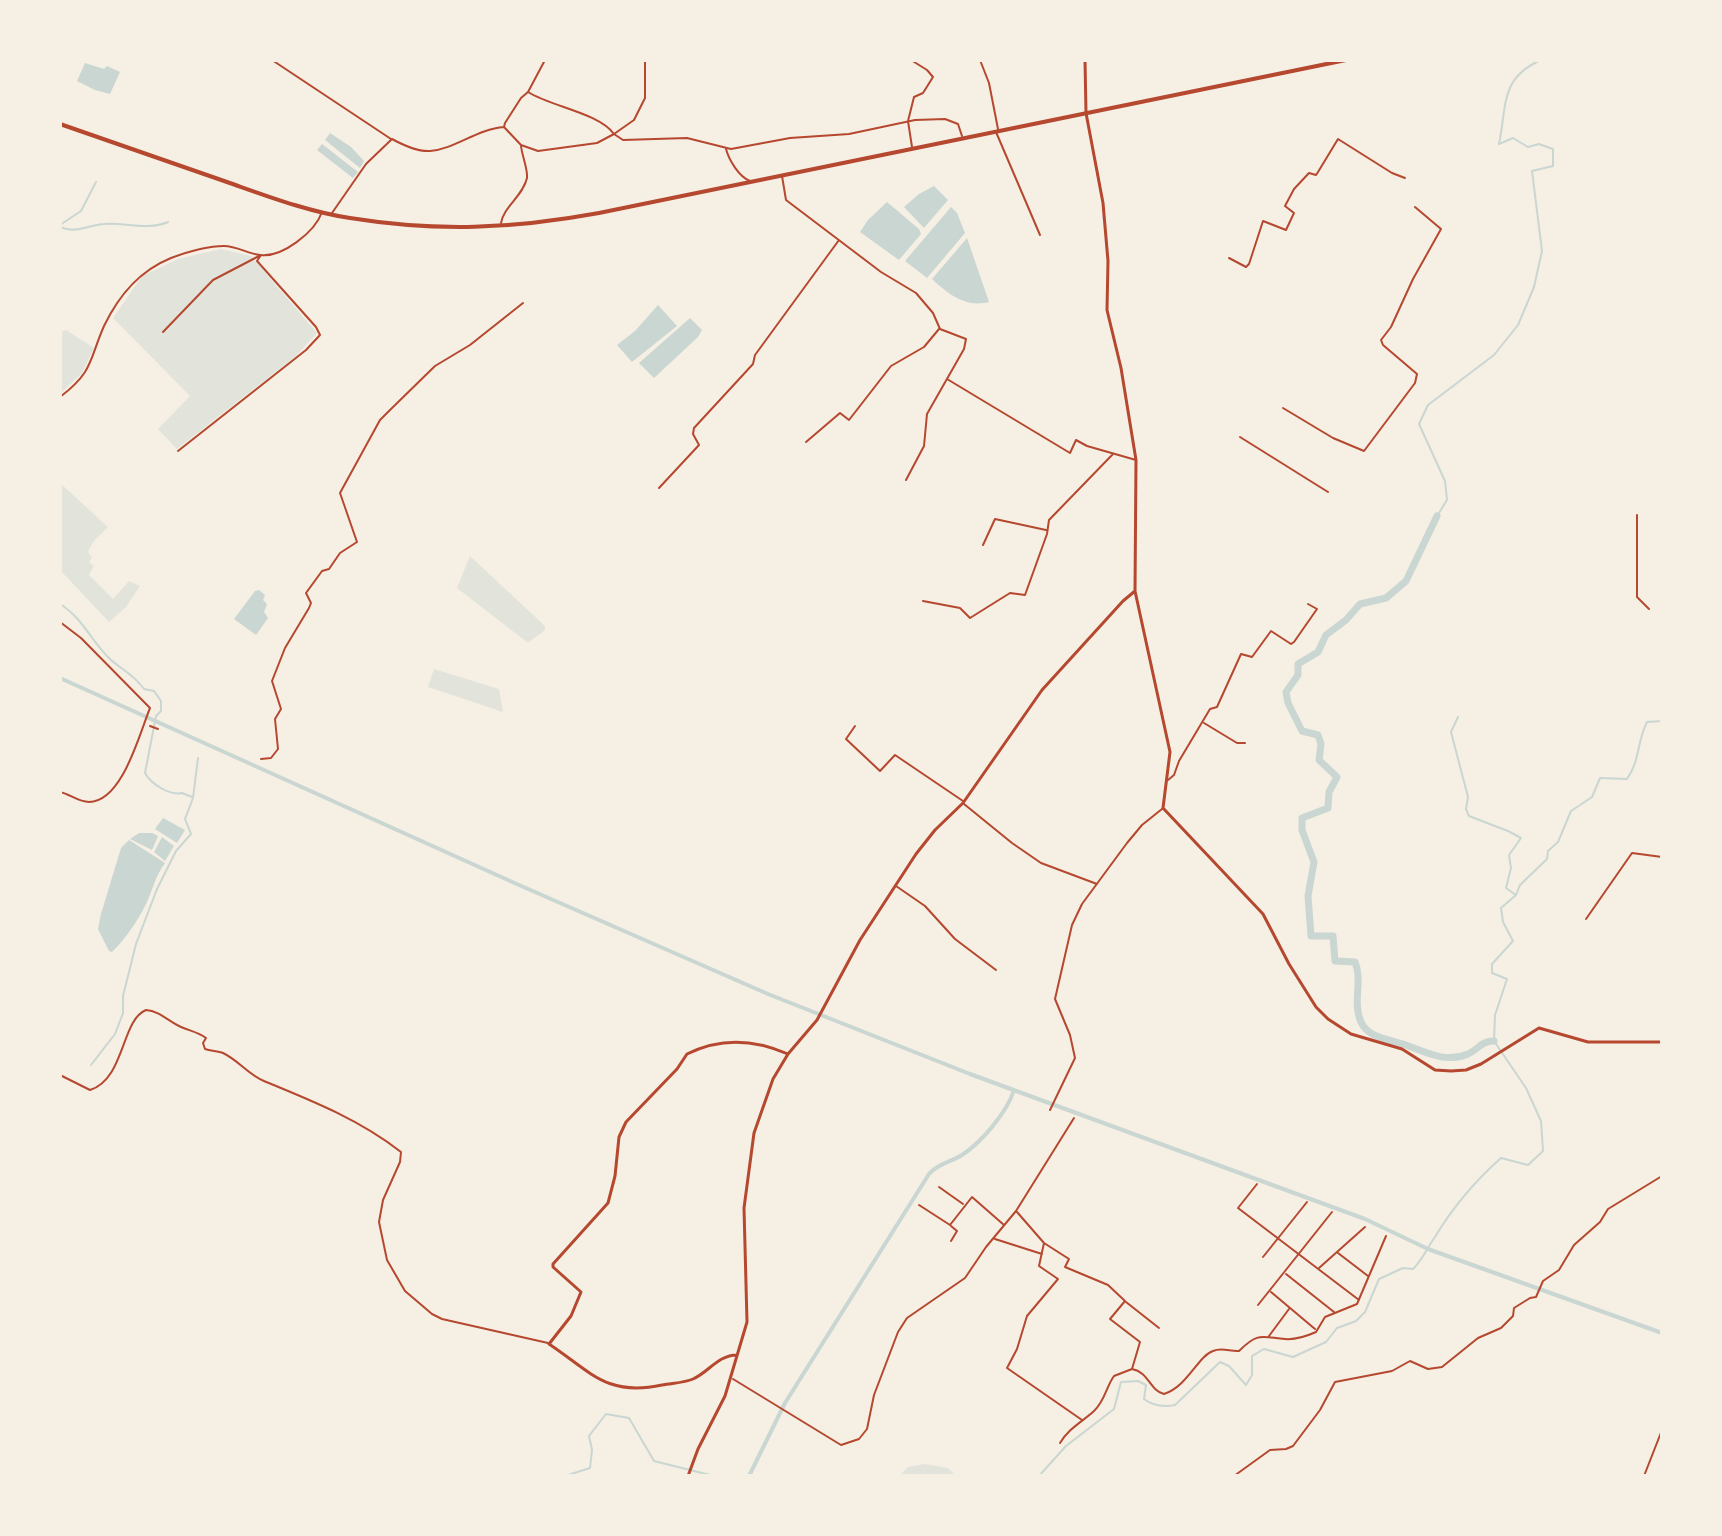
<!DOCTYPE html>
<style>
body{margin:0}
#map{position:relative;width:1722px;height:1536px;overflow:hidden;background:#f6efe4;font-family:"Sofia Sans Condensed",sans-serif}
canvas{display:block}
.frame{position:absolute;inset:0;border:62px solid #f6efe4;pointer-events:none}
</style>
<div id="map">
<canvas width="1722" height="1536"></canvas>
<div class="frame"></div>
</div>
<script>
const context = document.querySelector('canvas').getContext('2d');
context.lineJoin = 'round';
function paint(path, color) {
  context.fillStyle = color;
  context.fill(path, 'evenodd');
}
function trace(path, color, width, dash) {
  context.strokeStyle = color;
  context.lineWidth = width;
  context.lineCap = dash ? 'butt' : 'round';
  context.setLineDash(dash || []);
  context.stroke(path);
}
paint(new Path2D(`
 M221,249l30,7 66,77 -21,23 -119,93 -19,-20 32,-33 -77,-78 29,-42 36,-17z
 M66,330l28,18 -12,25 -22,21v-62z
 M60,483l48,44 -15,15 -5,10 4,6 -3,4 5,4 -5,9 24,24 16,-18 11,5 -14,21 -17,15 -49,-52z
 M470,556l75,70v4l-17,13 -71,-55z
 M434,669l65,20 4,23 -75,-25z
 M925,1464l23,4 8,8h-57l9,-9z`), '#e2e4dc');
paint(new Path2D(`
 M85,63l19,6 3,-3 13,6 -10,22 -15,-4 -18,-9z
 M330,133l21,14 13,14 -4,7 -35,-28z
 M322,144l36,28 -5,6 -36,-28z
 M934,186l14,14 -24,28 -20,-21 15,-13z
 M887,202l32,27 2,5 -22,26 -39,-28 8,-12z
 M951,207l6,6 8,20 -38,45 -22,-17z
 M967,238l22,64c-23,6 -41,-8 -57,-23z
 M658,305l19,21 -45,36 -15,-17 18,-14z
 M690,318l12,12 -4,7 -44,41 -15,-15z
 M259,590l6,5 -2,5 4,4 -3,8 4,6 -12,17 -22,-16 21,-28z
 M163,818l22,12 -8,13 -22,-14z
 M139,833h13l6,3 -6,14 -22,-11z
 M162,837l12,9 -9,15 -11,-9z
 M129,840l36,23c-10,13 -12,27 -19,41 -9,18 -20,34 -34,48l-3,-1 -11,-22 3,-15 20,-66z`), '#c9d6d2');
trace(new Path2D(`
 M60,225l21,-14 15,-29
 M60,227c16,7 28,-2 44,-3 22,-2 43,7 64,-2
 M1437,516l10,-16 -2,-19 -26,-57 9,-19 66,-50 24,-30 16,-38 8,-36 -10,-80 21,-5v-17l-14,-5 -11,3 -15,-9 -14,6c8,-39 1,-66 42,-84
 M60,604c24,15 32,39 51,56 14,12 22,14 33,29l10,2 7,10v10l-5,5 -11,57c6,11 25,23 37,20l10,4
 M1516,895l4,-10 27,-26 1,-8 10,-9 13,-31 21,-14 8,-19 27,1c13,-18 10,-38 20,-57l15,-1
 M91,1065l24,-31 8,-21v-17l13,-52 21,-55 19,-38 15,-17 -6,-15 8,-21 5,-40
 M565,1476l25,-8 2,-18 -3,-14 17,-22 23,4 25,43 60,15
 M1039,1476l27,-30 48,-37 7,-27 17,-1 8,4 -2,14c9,7 20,8 31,6l45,-43 9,4 17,19 6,-10v-19l12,-7 29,8 33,-15 11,-14 19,-7 9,-9 14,-33 24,-11 10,1c10,-10 14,-21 22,-32 18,-30 40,-56 66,-79l27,7 15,-14 -2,-30 -15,-33 -32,-47 1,-26 12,-36 -15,-6v-9l21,-23 -10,-19 -2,-14 15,-13 -10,-7 5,-20 -2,-13 12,-17 -13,-7 -39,-15 -3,-7 2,-12 -17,-65 7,-15`), '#c9d6d2', 2);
trace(new Path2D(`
 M60,678l459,207 249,109 202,80 395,145 63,30 234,84
 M749,1476l36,-73 144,-229c8,-10 22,-12 33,-19 20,-13 45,-43 52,-65`), '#c9d6d2', 4);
trace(new Path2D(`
 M1437,516l-31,65 -20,17 -26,6 -14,16 -20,15 -8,17 -20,12v11l-12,17 2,11 14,28 16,4 3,9 -2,16 18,17 -8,15 -1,16 -26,10v12l12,32 -6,34 3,40h22l2,25 20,1c8,18 -3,40 6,60 7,16 27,17 42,22 21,7 41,20 65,10 11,-5 13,-13 26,-13`), '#c9d6d2', 7);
trace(new Path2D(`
 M272,60l119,79
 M645,60v38l-11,22 -20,14 9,6 64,-2 44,11 59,-11 59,-4 66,-14 30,-1 13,5 4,12
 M911,60l16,10 6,7 -10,16 -9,4 -6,24 4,26
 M980,60l9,23 9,46
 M528,92c24,15 71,21 86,42l-17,9 -59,8 -17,-6 -17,-18 1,-4 16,-25 7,-6 17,-32
 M996,132l44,103
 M726,149c3,11 13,28 24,32
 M782,176l4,24 95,72 35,21 17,20 7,16 26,10 -2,10 -37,65 -3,32 -18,34
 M332,213l34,-49 26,-25c11,6 25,13 38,12 25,-2 47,-22 74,-24
 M501,223c3,-17 22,-27 26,-45 1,-9 -5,-22 -6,-32
 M1229,258l17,9 3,-3 14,-43 23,9 8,-17 -9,-7 9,-17 15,-16 7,2 2,-3 20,-33 54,34 13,5
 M163,332l50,-52 48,-25 -4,6 59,66 4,8 -14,15 -128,101
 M947,379l123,74 6,-13 11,6 49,14
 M60,397c34,-26 29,-37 44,-71 15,-31 35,-55 67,-68 16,-6 36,-12 53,-12 13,0 24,8 36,9 22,3 55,-23 62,-43
 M1283,408l50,30 31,13 51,-68 2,-9 -34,-29 -2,-5 10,-13 22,-48 28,-50 -26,-22
 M1240,437l88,55
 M806,442l34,-29 9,7 42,-54 33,-19 15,-18
 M659,488l40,-43 -6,-11 1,-6 59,-64 2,-9 84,-115
 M1637,515v82l12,12
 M983,545l12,-26 51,11
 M923,601l37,7 10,10 40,-25 15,2 22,-61 2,-14 64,-66
 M60,622l21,16 69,70c-11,27 -28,94 -61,94 -11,0 -19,-8 -29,-10
 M1204,723l33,20h8
 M150,726l8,3
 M855,726l-9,13 34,32 15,-16 68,46
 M261,759l10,-1 7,-9 -3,-30 6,-10 -9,-28 13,-33 24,-40 2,-5 -5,-10 16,-22 7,-2 11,-16 17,-11 -17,-49 40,-73 10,-10 45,-44 35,-21 53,-42
 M1168,780l6,-5 5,-14 31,-52 7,-2 24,-53 11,3 19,-26 20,13 3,-2 23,-33 -9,-5
 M964,804l48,39 29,20 56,21
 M896,886l29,20 30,33 41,31
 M1586,919l46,-66 30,4
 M60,1075l30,15c35,-11 31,-70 56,-80 14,1 23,12 35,17 9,4 17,5 25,11l-3,5 2,6c6,2 13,2 18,4 15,7 26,22 41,28 49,20 96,39 137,71l-1,10 -17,38 -4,22 8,38 18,31 27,23 10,5 106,24
 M1050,1110l25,-52 -5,-23 -15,-36 17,-74 10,-21 45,-61 15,-18 20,-16
 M1257,1184l-19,24 121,92
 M939,1187l24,17
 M919,1205l31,20 22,-28 32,28
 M1017,1212l27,31 -5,23 19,13 -31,37 -10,33 -10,19 75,52
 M951,1226l6,5 -6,10
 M995,1239l47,15
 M1044,1243l25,16 -4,8 43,18 17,16 -15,18 30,23 -8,27 -18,7c-8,11 -9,25 -20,35 -12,11 -25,17 -34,32
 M1338,1253l30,23
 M1263,1257l44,-55
 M1319,1268l46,-41
 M1286,1274l48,38
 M1271,1292l44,37
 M1126,1302l33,26
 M1258,1305l74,-93
 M1269,1336l20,-27
 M1132,1369c17,3 17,21 32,25 24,-8 34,-38 49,-43 9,-4 18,1 26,0 19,-19 22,-14 46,-12 11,1 22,-3 31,-7l9,-15 32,-13 29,-68
 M733,1379l108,66 18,-6 8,-10 7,-34 24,-63 9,-14 58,-40 21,-31 30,-36 58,-93
 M1234,1476l36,-26 16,-1 7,-3 27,-36 15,-28 57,-11 18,-10 18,8 14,-2 36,-29 23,-10 12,-12 1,-8 16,-10 6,-1 7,-16 16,-11 15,-25 26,-23 8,-13 54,-33
 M1644,1476l18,-46`), '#b5482f', 2);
trace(new Path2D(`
 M1135,591l35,161 -7,56 100,106 26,50 27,43 12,12 23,15 51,15 33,21 16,1 15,-1 15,-6 58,-36 49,14h74
 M737,1355c-19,0 -28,17 -44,24 -9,4 -21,4 -31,6 -55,12 -71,-13 -113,-41l22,-28 10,-24 -28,-25v-3l55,-61 7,-27 4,-39 7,-15 51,-53 10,-15c34,-17 67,-15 101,0
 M688,1476l10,-27 27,-53 22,-74 -3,-114 10,-75 19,-54 15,-25 29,-34 43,-80 56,-86 19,-24 28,-27 79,-113 81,-89 12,-10 1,-131 -15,-92 -14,-58 1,-49 -5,-58 -17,-90 -1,-53`), '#b5482f', 3);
trace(new Path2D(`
 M60,124c56,20 112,39 167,58 40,14 82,30 123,36 87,14 162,11 249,-5l747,-153`), '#b5482f', 4);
</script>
